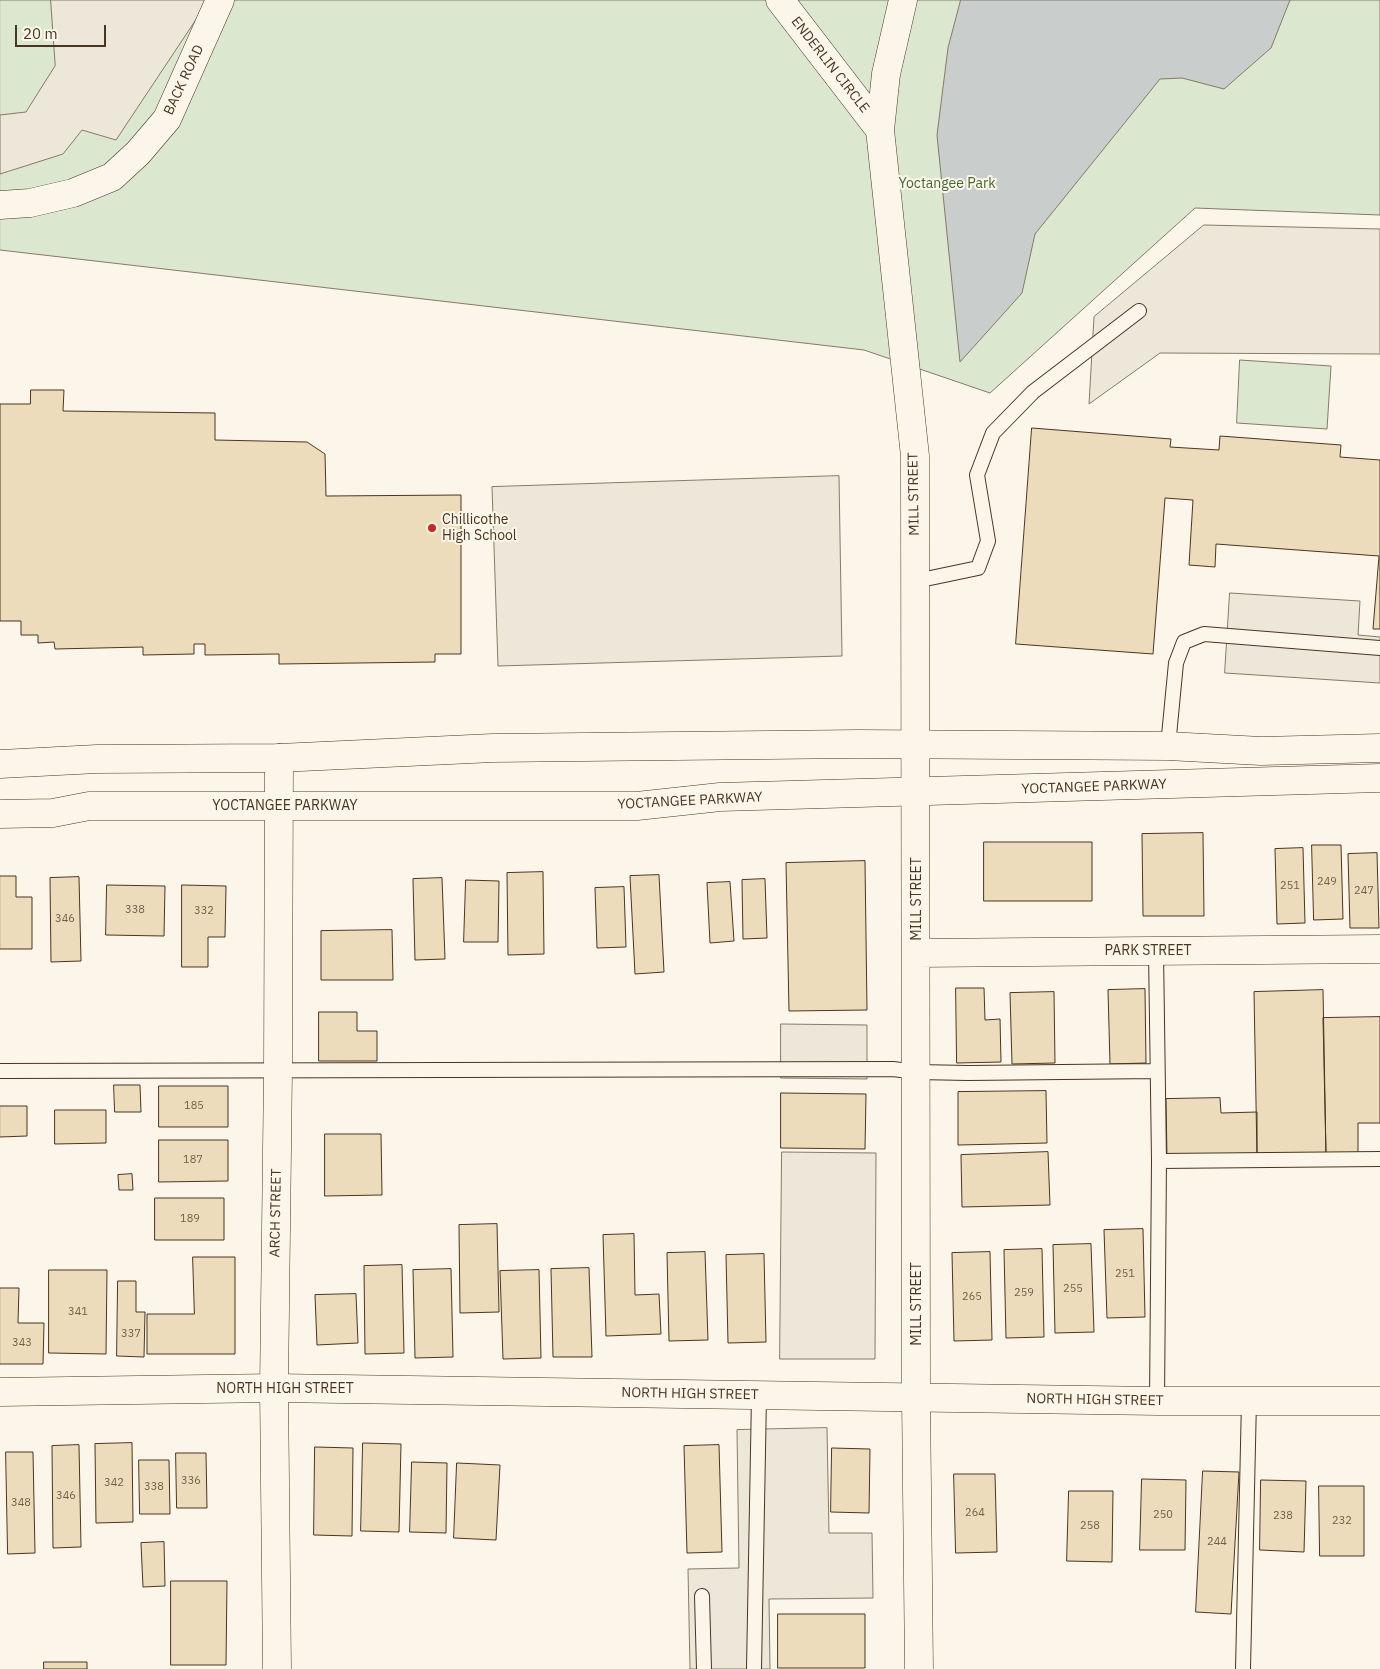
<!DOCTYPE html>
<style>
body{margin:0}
#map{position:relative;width:1380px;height:1669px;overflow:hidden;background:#fbf6e9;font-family:"IBM Plex Sans",sans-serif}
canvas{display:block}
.scale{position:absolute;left:15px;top:25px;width:91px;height:22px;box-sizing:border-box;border:2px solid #4a3520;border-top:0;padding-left:6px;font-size:15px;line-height:18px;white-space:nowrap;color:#4a3520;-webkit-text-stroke:4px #fbf6e9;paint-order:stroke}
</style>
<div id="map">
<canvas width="1380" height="1669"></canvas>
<div class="scale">20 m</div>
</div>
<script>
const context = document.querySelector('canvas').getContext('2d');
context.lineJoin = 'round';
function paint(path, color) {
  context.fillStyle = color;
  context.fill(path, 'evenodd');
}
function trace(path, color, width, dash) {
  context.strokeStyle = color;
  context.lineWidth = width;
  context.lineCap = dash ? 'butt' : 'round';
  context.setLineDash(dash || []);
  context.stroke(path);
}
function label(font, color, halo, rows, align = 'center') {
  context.font = font + ' "IBM Plex Sans",sans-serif';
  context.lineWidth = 4;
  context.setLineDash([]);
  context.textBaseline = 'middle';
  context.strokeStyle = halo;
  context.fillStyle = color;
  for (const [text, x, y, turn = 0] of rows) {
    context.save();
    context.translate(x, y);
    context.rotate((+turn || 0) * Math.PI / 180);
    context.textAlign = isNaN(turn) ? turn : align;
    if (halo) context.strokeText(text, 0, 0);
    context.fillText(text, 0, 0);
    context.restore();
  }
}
const green = new Path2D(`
 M0,0h1380v215l-185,-7 -205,185 -126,-43 -864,-100z
 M1240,360l91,6 -4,63 -90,-6z`);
paint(green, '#dce7d0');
trace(green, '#887966', 1);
const parking = new Path2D(`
 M51,0h154l-8,18 -81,122 -34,-10 -19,24 -63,20v-59l26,-3 29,-46z
 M1204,225l176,4v125l-220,-1 -71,51 5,-87z
 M839,476l3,180 -344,10 -6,-179z
 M1230,593l130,8 -2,34 22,2v46l-155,-10z
 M781,1024l86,1v54l-86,-1z
 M782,1152l94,1 -1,206h-95z
 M827,1428l2,105h43l1,65 -104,1 1,70h-80l-2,-100 51,-1 -2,-138z`);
paint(parking, '#ede7d9');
trace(parking, '#887966', 1);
const water = new Path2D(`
 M961,0h329l-19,48 -47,41 -42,-11 -22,1 -125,155 -13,59 -62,69 -23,-227 11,-87z`);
paint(water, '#c9cecd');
trace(water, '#887966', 1);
const building = new Path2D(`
 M31,390h33l-1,21 152,2v27l92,2 18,12 1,42 135,-1v159h-26v8l-156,2v-10l-74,1v-11h-11v10l-51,1v-8l-88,2 -1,-7 -16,1v-8h-17v-14h-21v-217h30z
 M1032,428l139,11 -1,8 49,3 1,-14 121,9 -1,12 40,3v169h-7l6,-73 -163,-12 -1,23 -26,-2 4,-65 -28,-2 -12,156 -137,-10z
 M1203,833l1,83h-61l-1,-82z
 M984,842h108v59h-108z
 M1312,845h29l2,74 -29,1z
 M1303,848l2,75 -28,1 -2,-75z
 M1377,853l2,75h-29l-2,-74z
 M865,861l2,149 -78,1 -3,-148z
 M543,872l1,82 -36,1 -1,-82z
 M659,875l5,97 -29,2 -5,-98z
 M0,876h16v21h16v52h-32z
 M79,877l2,84 -30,1 -1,-84z
 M442,878l3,81 -30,1 -2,-81z
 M765,879l2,59 -24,1 -1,-59z
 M466,880l33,1 -1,61h-34z
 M730,882l4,59 -24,2 -3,-60z
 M107,885l58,1 -1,50 -58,-1z
 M182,885l44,1 -1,51h-17v30h-26z
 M624,887l2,60 -29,1 -2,-60z
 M392,930l1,50h-72v-49z
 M956,988h28l1,32 15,-1 1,43 -44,1z
 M1145,989l1,74 -36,1 -2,-74z
 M1323,990l3,165 -69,2 -3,-165z
 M1054,992l1,71 -43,1 -2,-71z
 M319,1012h38v19h20v30h-58z
 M1380,1017v106h-22v32h-32l-3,-137z
 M114,1085h26l1,27h-26z
 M159,1086h69v41h-69z
 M1046,1091l1,52 -89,2v-53z
 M781,1093l85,1 -1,55 -84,-1z
 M1220,1098l1,15 36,-1v45l-90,1 -1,-59z
 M0,1106h27v30l-27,1z
 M55,1110h51v33l-51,1z
 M325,1134h56l1,61 -57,1z
 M159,1140h69v41l-69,1z
 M1048,1152l2,53 -88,2 -1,-52z
 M132,1174l1,16h-14l-1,-15z
 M155,1198h69v42h-69z
 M497,1224l2,88 -39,1 -1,-88z
 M1143,1229l2,88 -38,1 -3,-88z
 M634,1234l1,61 24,-1 2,40 -55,2 -3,-101z
 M1091,1244l3,88 -39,1 -2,-88z
 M1042,1249l2,88 -38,1 -2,-88z
 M705,1252l3,88 -39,1 -2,-88z
 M990,1252l2,88 -38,1 -2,-88z
 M764,1254l2,88 -38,1 -2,-88z
 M193,1257h42v97h-88v-40h47z
 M402,1265l2,88 -39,1 -1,-88z
 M589,1268l3,89h-39l-2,-88z
 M451,1269l2,88 -38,1 -2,-88z
 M49,1270h58l-1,84 -57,-1z
 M539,1270l2,88 -38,1 -3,-88z
 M118,1281h18v31h9l-1,45 -27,-1z
 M0,1288h19l-1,35h26l-1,41h-43z
 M356,1294l2,49 -41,2 -2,-50z
 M132,1443l1,79 -37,1 -1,-79z
 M363,1443l38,1 -2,88 -38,-1z
 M79,1445l2,102 -28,1 -1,-102z
 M719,1445l3,107 -35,1 -3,-107z
 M315,1447l38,1 -1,88 -38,-1z
 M832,1448l38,1 -1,64 -38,-1z
 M6,1452h27l2,101 -27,1z
 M176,1453h30l1,55h-30z
 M139,1460h30l1,54h-30z
 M412,1462l35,1 -1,70 -36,-1z
 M457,1463l43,2 -4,75 -42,-2z
 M1203,1471l36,1 -8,142 -35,-2z
 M954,1474h41l2,78 -41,1z
 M1142,1479l44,1 -1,70h-45z
 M1261,1480l45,1 -2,71 -44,-2z
 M1319,1486h45v70h-44z
 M1069,1491h44l-1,71 -45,-1z
 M164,1542l1,44 -22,1 -2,-44z
 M171,1581h56l-1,84h-55z
 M778,1614h87v54h-87z
 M44,1662h43v7h-43z`);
paint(building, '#ecdcbc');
trace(building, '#4a3520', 1);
const service = new Path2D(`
 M916,581l62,-13 10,-27 -11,-66 16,-42 40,-41 106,-81
 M1168,746l8,-83 8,-21 20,-8 176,14
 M1156,951l3,210 221,-2
 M0,1071l893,-2 24,3 51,1 189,-2
 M1157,1401l2,-240
 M702,1596l2,73
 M754,1669l5,-273
 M1243,1669l6,-269`);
const minor = new Path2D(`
 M780,0l100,130
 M903,0l-17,74 -6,56 35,326 1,942 3,271
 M0,205l30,-2 43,-10 39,-16 26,-24 29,-34 53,-119
 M917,953l463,-4
 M277,1669l-3,-281 4,-318 1,-312`);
const tertiary = new Path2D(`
 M0,764l97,-5 182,-1 214,-10 365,-4 310,2 93,5 119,-3
 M0,814l53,-1 36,-7h548l83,-9 660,-19`);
const primary = new Path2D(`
 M0,1392l274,-4 883,13h223`);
trace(service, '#4a3520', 16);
trace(minor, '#4a3520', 29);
trace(tertiary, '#4a3520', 29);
trace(primary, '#4a3520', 29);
trace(service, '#fbf6e9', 14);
trace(minor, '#fbf6e9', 28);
trace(tertiary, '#fbf6e9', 28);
trace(primary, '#fbf6e9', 28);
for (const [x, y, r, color] of [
 [432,528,5,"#c62828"]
]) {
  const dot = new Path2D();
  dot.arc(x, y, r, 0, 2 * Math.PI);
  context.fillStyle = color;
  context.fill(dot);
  trace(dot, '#fbf6e9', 2);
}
label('11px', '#725f47', null, [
 ["249",1327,882],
 ["251",1290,886],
 ["247",1364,891],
 ["338",135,910],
 ["332",204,911],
 ["346",65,919],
 ["185",194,1106],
 ["187",193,1160],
 ["189",190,1219],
 ["251",1125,1274],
 ["255",1073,1289],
 ["259",1024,1293],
 ["265",972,1297],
 ["341",78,1312],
 ["337",131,1334],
 ["343",22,1343],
 ["336",191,1481],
 ["342",114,1483],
 ["338",154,1487],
 ["346",66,1496],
 ["348",21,1503],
 ["264",975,1513],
 ["250",1163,1515],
 ["238",1283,1516],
 ["232",1342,1521],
 ["258",1090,1526],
 ["244",1217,1542]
]);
label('14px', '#4a3520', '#fbf6e9', [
 ["ENDERLIN CIRCLE",830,65,52],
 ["BACK ROAD",184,80,-65],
 ["MILL STREET",914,494,-91],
 ["YOCTANGEE PARKWAY",1094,787,-2],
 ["YOCTANGEE PARKWAY",690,801,-3],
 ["YOCTANGEE PARKWAY",285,806],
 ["MILL STREET",917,899,-90],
 ["PARK STREET",1148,951],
 ["ARCH STREET",276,1213,-89],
 ["MILL STREET",917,1304,-90],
 ["NORTH HIGH STREET",285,1389],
 ["NORTH HIGH STREET",690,1394,1],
 ["NORTH HIGH STREET",1095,1400,1]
]);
label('14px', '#436837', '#fbf6e9', [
 ["Yoctangee Park",947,184]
]);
label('14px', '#4a3520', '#fbf6e9', [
 ["Chillicothe",442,520],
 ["High School",442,536]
], 'left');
</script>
